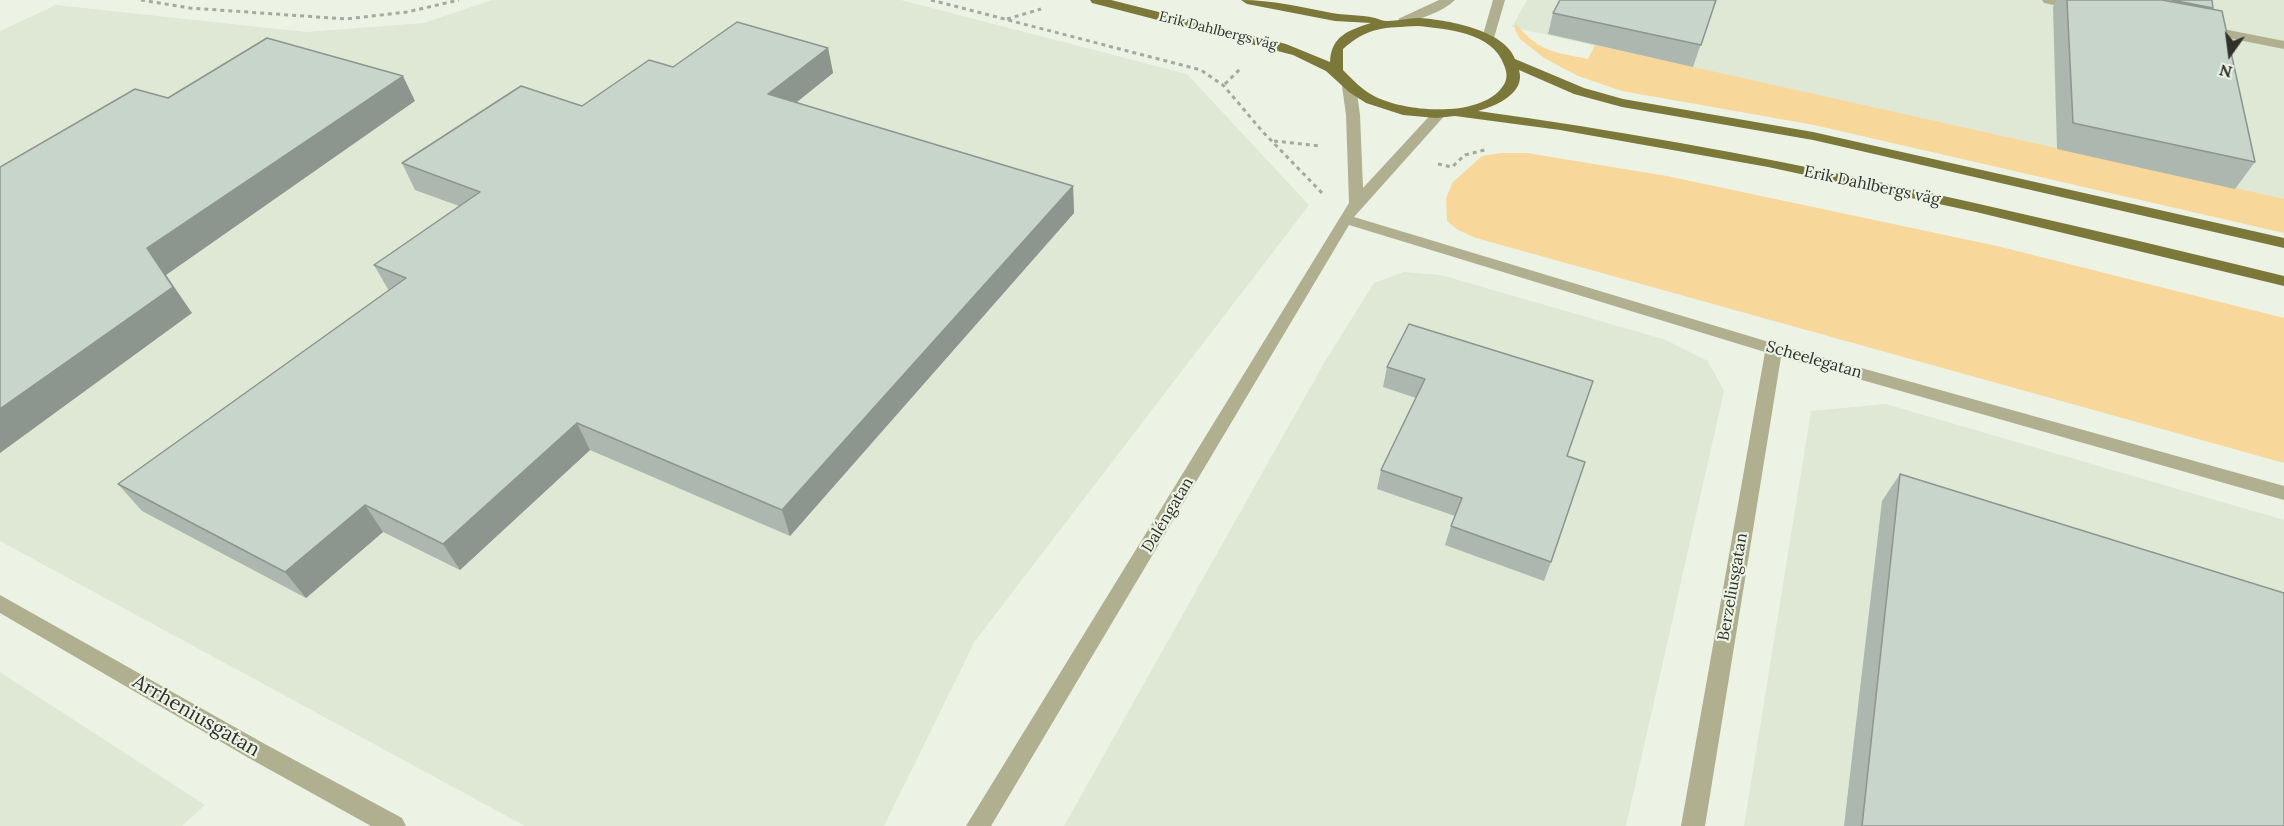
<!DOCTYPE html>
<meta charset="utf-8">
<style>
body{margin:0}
#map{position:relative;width:2284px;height:826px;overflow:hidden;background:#ecf3e5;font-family:Lora,serif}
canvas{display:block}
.north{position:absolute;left:2200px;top:24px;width:60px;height:60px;-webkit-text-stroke:4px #ecf3e5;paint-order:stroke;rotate:194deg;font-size:16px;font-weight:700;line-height:24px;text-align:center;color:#2f312c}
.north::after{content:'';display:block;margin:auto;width:21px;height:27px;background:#2f312c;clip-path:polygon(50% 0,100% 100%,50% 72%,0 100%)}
</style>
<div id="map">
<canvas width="2284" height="826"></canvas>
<div class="north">N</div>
</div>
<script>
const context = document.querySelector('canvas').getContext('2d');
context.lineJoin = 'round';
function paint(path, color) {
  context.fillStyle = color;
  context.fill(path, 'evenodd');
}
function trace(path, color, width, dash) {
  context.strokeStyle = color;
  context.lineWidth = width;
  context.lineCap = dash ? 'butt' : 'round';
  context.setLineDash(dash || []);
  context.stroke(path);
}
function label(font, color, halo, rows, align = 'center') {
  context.font = font + ' Lora,serif';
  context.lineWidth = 4.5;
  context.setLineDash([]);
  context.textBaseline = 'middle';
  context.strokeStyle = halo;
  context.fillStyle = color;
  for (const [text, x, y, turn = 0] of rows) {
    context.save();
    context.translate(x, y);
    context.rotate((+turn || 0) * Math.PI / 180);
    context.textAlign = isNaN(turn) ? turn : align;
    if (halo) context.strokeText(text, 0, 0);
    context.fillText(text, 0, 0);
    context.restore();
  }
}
paint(new Path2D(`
 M492,0h409l286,74 122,131 -334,436 -91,185h-359l-525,-285v-510l56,-26 250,27 118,-9z
 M1527,0h757v202l-772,-175z
 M1404,272l37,3 225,65 42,21 16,30 -98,435h-562l260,-463 50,-80z
 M1886,404l398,116v306h-540l67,-415z
 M0,672l205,133 -23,21h-182z`), '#dee8d4');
paint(new Path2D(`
 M1515,23c26,30 36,28 73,36l7,-14 689,154v34l-470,-108 -192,-34 -44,-15 -34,-18 -24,-19 -5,-9z
 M1501,153h26l140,23 330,70 287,72v145l-808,-225 -18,-8 -11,-9 -1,-23 7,-16 29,-26z`), '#f8d79a');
trace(new Path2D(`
 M141,0l49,8 156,11 61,-7 52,-12
 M931,0l270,70 23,16 38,45 61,63
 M1007,19l34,-10
 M1225,84l16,-16
 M1274,141l47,5
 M1438,164l14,3 13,-12 23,-6`), '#a5aaa0', 3, [4, 4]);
paint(new Path2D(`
 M1439,0h16c-12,12 -35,19 -51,23l-6,-4z
 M1493,0h12l-11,38 -6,4 -6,-4z
 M2042,0h25l16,3 2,3 -6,4 -35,-7z
 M2203,25l81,16v8l-86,-17 -1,-3z
 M1349,82l7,4 4,29 3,73 72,-78 5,-1 7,4 -93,104 425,128 505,141v14l-503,-143 -76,469h-24l84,-474 -416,-127 -358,601h-25l383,-623 -3,-88 -4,-29z
 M0,595l263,148 139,75 4,8h-35l-124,-69 -247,-144z`), '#b0af8f');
paint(new Path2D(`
 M1090,0h21l175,44 44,18c1,-26 19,-32 41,-39l-36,-2 -88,-17 -6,-4c31,0 60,7 91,13 17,3 34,1 49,7 8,3 27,-2 36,-2 28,1 88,12 98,41l69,29 39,11 190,33 471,106v10l-471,-108 -191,-33 -48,-13 -55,-24c7,23 -23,36 -41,41 273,37 539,100 806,165v10l-308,-74 -208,-45 -208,-37 -105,-14 -19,2 -33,-3 -37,-12 -17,-11 -23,-21 -33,-16 -201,-52zM1418,26c28,3 75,6 86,39 3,7 4,14 -1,21 -22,33 -99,26 -129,10 -13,-7 -21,-16 -31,-26v-21c26,-23 41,-21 75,-23z`), '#7c783a');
paint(new Path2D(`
 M1716,0l-23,67 -145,-33 5,-21z
 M2057,0h155l1,8 -1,1 43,153 -20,27 -178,-40 -4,-142z
 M828,48l5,25 -37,30 277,83 1,27 -284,323 -200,-86 -130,120 -77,-38 -77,66 -164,-87 -24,-27 271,-193 -15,-26 85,-59 -44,-16 -13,-27 180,-57 91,-39z
 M1409,324l158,132 -16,106 -7,19 -99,-36 6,-19 4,-10 -78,-27 4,-19 35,-72 -33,-11 4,-20z
 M1900,474l384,352h-440l38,-325z`), '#acb7af');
paint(new Path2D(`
 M828,48l5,25 -59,47 -6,-26z
 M403,76l12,25 -249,174 26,38 -192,140v-44l147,-161z
 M1073,186l1,27 -284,323 -8,-26z
 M577,423l13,27 -130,120 -17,-26z
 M365,505l18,27 -77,66 -21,-26z`), '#8c958e');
const building = new Path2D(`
 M1560,0h156l-15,45 -148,-32z
 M2067,0h95l60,11 33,151 -182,-39z
 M2172,0h40l1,8z
 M737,22l91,26 -60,46 305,92 -291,324 -205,-87 -134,121 -78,-39 -80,67 -167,-88 288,-206 -32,-13 106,-73 -78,-29 119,-77 61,20 67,-46 24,7z
 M267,38l136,38 -256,172 26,39 -173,122v-242l135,-78 33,9z
 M1409,324l184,57 -26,75 18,6 -34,100 -100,-36 11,-28 -81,-28 44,-91 -38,-12z
 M1900,474l384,119v233h-422z`);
paint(building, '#c8d5cb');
trace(building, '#8c958e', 1.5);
label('14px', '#2f312c', '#ecf3e5', [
 ["Erik Dahlbergs väg",1218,31,14]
]);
label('16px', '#2f312c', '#ecf3e5', [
 ["Erik Dahlbergs väg",1872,186,12],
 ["Scheelegatan",1814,360,16],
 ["Daléngatan",1168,515,-59],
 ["Berzeliusgatan",1733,587,-80]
]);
label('20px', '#2f312c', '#ecf3e5', [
 ["Arrheniusgatan",196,716,30]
]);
</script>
